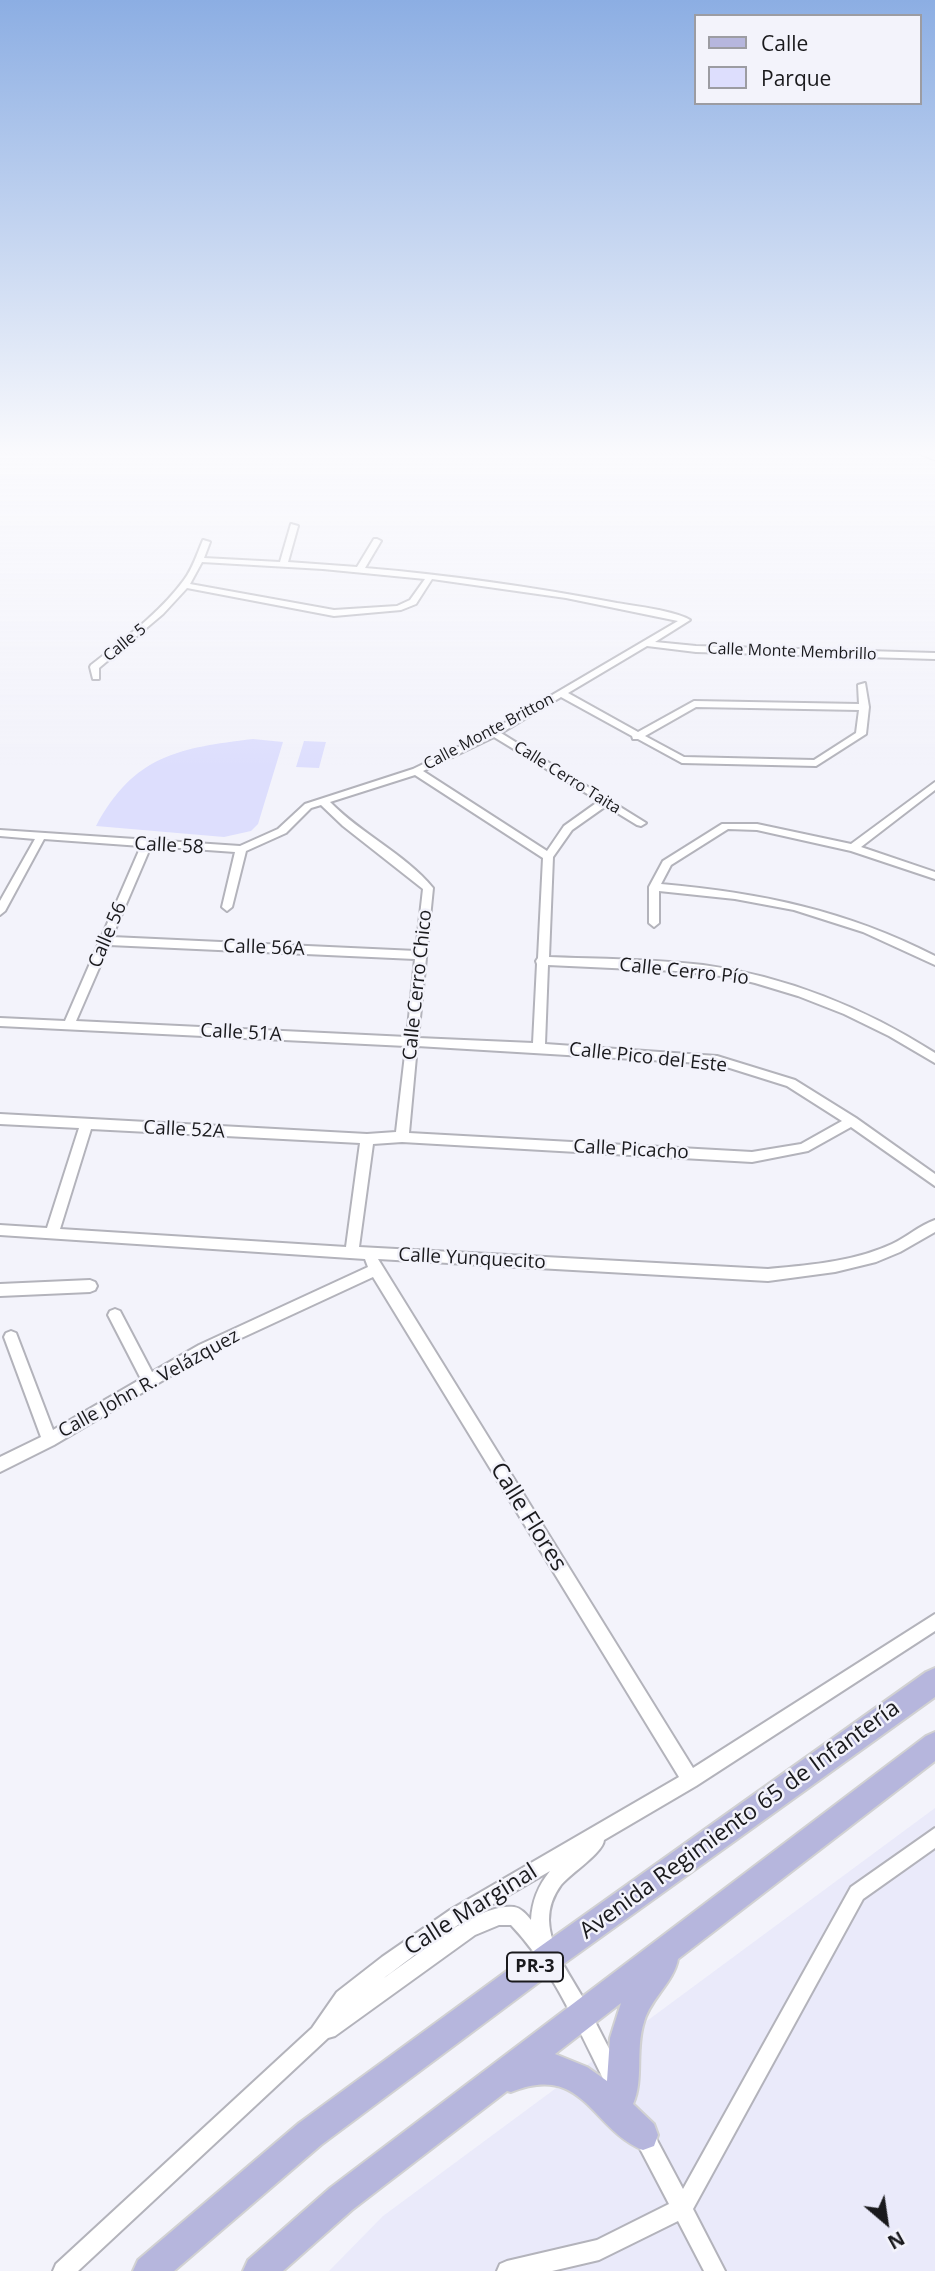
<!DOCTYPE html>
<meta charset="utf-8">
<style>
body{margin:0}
#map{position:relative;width:935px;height:2271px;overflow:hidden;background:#f3f3fb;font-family:"Open Sans",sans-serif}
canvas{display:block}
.legend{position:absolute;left:694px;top:14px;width:228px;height:91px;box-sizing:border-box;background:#f3f3fb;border:2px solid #9c9ca2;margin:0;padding:9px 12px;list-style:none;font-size:21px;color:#1a1a1d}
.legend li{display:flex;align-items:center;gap:14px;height:35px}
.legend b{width:35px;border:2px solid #9c9ca2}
.north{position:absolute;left:851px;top:2187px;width:70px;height:70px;-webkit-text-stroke:5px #f3f3fb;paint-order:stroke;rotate:151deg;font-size:19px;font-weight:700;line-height:28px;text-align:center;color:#1a1a1d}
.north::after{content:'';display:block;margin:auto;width:24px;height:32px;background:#1a1a1d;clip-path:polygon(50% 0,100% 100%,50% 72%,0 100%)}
</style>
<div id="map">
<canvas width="935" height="2271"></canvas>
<ul class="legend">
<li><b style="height:9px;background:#b6b6dd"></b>Calle</li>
<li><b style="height:19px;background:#dddefd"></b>Parque</li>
</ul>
<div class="north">N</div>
</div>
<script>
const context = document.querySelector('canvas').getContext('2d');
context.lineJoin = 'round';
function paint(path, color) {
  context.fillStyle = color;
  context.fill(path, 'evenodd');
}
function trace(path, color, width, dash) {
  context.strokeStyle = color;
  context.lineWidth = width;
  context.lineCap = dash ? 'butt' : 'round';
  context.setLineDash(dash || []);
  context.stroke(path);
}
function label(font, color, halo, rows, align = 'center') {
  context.font = font + ' "Open Sans",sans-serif';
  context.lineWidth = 5;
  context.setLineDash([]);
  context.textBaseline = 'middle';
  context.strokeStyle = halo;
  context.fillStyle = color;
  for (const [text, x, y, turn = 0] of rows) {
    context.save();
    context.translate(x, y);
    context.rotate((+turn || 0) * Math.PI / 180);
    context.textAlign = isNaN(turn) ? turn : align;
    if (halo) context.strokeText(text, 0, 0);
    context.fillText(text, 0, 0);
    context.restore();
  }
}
paint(new Path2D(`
 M935,1808v463h-606l54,-55z`), '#eaeafa');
paint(new Path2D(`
 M253,739l30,3 -25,82 -7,7 -27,6 -128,-11c38,-71 83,-78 157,-87z
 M304,741l22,1 -7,26 -23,-1z`), '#dddefd');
const street = new Path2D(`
 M291,524l7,2 -10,36 69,5 17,-28h3l4,2 -16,27c84,7 168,19 252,35 19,3 58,8 73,17l-35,22 41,4 239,7v6l-239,-7 -49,-6 -79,47 70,39 56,-31 165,3 -1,-19 7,-2 4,24 -3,27 -50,32 -134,-3 -44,-24h-5l-1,-3 -71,-39 -60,36 145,90 -5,3 -4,-1 -31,-19 -34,24 -19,27 -4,100c51,2 103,2 154,8 82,11 162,43 232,88v10l-46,-27 -45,-22 -46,-18 -43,-13 -25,-6 -54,-6 -128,-6 -3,79 172,12 78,24 61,38 79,56v12l-84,-59 -43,24 -56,11 -350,-20 -29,2 -14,103 409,22c41,-4 85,-7 124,-25 15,-7 28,-19 43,-24v12l-35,20 -24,10 -41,10 -67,9 -390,-22 315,509 242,-154v17l-239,155 -92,54c-1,13 -33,33 -43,45 -8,11 -12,21 -12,35 1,29 20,53 34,78 13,25 26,51 39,76l3,7 -3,7 -7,3 -7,-3c-29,-56 -53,-117 -97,-163h-12l-24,10 -140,101 -7,2 -250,233h-25l3,-7 256,-236 25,-36 45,-35 68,-47 229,-133 -306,-500 -164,76 -155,92 -54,27v-15l41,-20 -37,-100 2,-4 5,-2 5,2 37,97 88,-51 -33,-64 2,-4 5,-2 5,2 32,61 47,-27 169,-78 -3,-8 -365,-24v-10l47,3 32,-100 -79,-4v-10l367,20 29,-2 10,-86 -406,-20v-8l65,3 76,-175 -97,-7 -39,72 -5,4v-14l35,-62 -35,-3v-6l240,16 38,-17 27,-25 108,-35 78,-38 187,-110 -112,-23 -134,-19 -16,25 -15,6 -67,6 -147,-28 -24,26 -64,54v11h-6l-3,-12 1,-2c33,-26 68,-51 93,-85 9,-12 13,-26 19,-40l7,2 -6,16 76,4zM202,562l121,7 102,10 -15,21 -13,6 -63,4 -144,-26zM696,707l163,3 -3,23 -42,27 -130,-3 -39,-21zM494,737l105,64 -35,25 -17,25 -124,-80zM415,775l128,83 -5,100 -2,3 1,3 -4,79 -115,-5 15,-150c-28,-34 -72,-54 -103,-86zM321,805l22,21 80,63 -7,62 -304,-14 39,-91 84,6 -13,55 5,4 5,-4 14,-56 40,-18 25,-25zM109,945l306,14 -8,78 -331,-16zM417,1046l300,18 70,22 55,35 -41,23 -49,8 -343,-19zM91,1129l269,14 -14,104 -286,-18zM550,1871c-12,15 -18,30 -19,49 -5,-6 -10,-12 -17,-13 -35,-5 -101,50 -130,71l78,-56z
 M935,782v8l-74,57 74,25v7l-84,-28 -94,-21 -29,-1 -57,36 -10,19c100,9 184,26 274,72v9l-72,-33 -69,-22 -59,-11 -76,-8v32l-5,4 -5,-4v-36l14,-26 59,-37h35l94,20z
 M90,1280l5,2 2,4 -2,4 -5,2 -90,4v-12z
 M935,1828v20l-72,51 -170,310 32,62h-21l-26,-50 -79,39 -47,11h-55l3,-7 7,-3 90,-21 72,-36 -33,-63 -3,-7 3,-7 7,-3 7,3 33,62 168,-302z`);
const secondary = new Path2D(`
 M910,450h14l11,4v6z`);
const primary = new Path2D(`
 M935,1668v29l-377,271 -237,177 -147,126h-41l5,-11 161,-137 239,-175 388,-276z
 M935,1732v29l-257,198c-4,23 -28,40 -34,63 -9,27 0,58 -11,82l21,20 4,11 -4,11 -11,4c-52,-21 -59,-88 -132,-58l-4,-1 -155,119 -69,61h-40l5,-11 82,-72 596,-452zM621,2003l-11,35 -3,43 -20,-14 -32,-13z`);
trace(street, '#b3b3bb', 4);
trace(secondary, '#b3b3bb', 3);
trace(primary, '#d1d1d2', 4);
paint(street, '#fff');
paint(secondary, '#fff');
paint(primary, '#b6b6dd');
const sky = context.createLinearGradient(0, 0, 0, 768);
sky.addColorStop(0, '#8caee3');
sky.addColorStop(0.59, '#fafafd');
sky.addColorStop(1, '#fafafd00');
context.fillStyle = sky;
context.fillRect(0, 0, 935, 768);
label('16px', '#1a1a1d', '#f3f3fb', [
 ["Calle 5",125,643,-39],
 ["Calle Monte Membrillo",792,652,2],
 ["Calle Monte Britton",489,732,-28],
 ["Calle Cerro Taita",567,778,32]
]);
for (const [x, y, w] of [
 [535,1967,56]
]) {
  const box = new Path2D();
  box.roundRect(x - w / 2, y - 14.5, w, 29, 5);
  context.fillStyle = '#f3f3fb';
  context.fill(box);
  trace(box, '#1a1a1d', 2);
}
label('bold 18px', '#1a1a1d', null, [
 ["PR-3",535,1967]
]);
label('19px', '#1a1a1d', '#f3f3fb', [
 ["Calle 58",169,846,3],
 ["Calle 56",108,935,-67],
 ["Calle 56A",264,948,2],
 ["Calle Cerro Pío",684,972,6],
 ["Calle Cerro Chico",418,985,-84],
 ["Calle 51A",241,1033,3],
 ["Calle Pico del Este",648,1058,6],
 ["Calle 52A",184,1130,3],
 ["Calle Picacho",631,1150,3],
 ["Calle Yunquecito",472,1259,3],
 ["Calle John R. Velázquez",149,1384,-29]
]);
label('23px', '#1a1a1d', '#f3f3fb', [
 ["Calle Flores",528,1517,58],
 ["Avenida Regimiento 65 de Infantería",740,1820,-36],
 ["Calle Marginal",471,1910,-32]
]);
</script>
